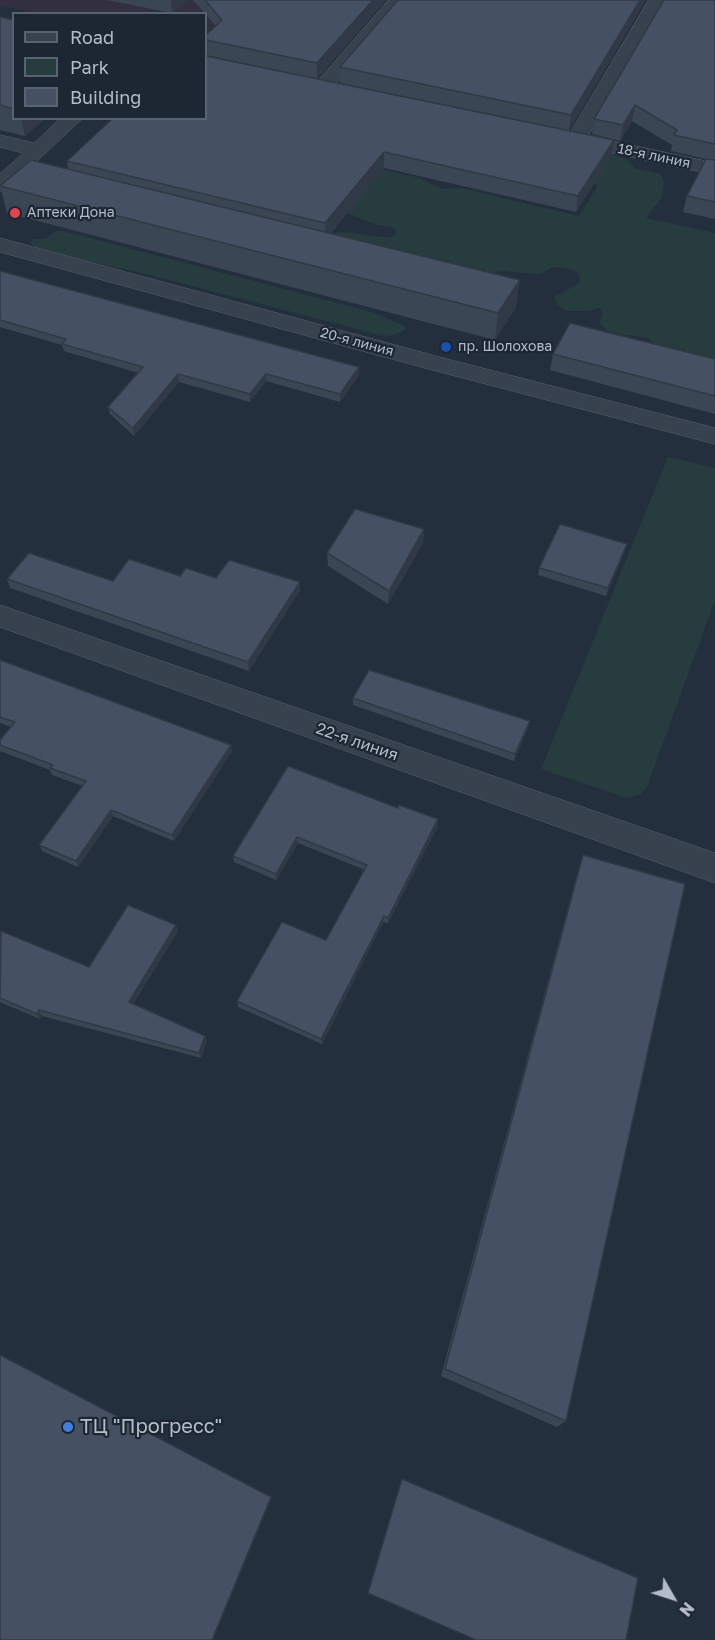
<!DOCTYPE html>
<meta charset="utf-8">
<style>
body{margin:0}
#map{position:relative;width:715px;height:1640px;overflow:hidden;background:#242f3e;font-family:"Golos Text",sans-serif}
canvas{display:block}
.legend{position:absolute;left:12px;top:12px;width:195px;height:108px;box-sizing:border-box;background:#1d2633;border:2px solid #59626f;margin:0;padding:8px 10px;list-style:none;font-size:18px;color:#b4bcc9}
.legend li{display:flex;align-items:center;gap:12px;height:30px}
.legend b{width:30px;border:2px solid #59626f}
.north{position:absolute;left:643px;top:1568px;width:60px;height:60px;-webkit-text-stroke:4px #1d2633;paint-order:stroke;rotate:129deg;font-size:16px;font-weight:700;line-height:24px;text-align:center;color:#b4bcc9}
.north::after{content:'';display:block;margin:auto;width:21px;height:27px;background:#b4bcc9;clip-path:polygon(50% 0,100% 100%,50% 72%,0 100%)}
</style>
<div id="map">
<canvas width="715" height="1640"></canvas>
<ul class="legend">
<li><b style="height:8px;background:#38414e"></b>Road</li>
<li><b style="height:16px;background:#263c3f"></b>Park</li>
<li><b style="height:16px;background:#455162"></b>Building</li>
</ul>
<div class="north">N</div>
</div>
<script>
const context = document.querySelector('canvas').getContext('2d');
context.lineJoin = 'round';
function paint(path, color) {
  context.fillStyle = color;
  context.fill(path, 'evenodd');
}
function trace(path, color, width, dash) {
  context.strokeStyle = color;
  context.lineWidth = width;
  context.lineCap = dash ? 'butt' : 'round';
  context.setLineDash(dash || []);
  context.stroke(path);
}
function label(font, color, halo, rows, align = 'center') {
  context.font = font + ' "Golos Text",sans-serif';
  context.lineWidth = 4.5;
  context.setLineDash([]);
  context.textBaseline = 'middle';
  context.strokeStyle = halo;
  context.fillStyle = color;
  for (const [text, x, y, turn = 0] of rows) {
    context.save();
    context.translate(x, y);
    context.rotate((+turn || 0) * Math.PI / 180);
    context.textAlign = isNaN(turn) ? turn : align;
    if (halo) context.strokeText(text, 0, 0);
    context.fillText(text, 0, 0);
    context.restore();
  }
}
paint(new Path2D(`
 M0,0h372l-166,48v-34l-169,-1 -37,-7z`), '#32303f');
paint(new Path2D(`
 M206,97l399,55 23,8 8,9 22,4 4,3 2,7 -2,14 -16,21 69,15v126h-9l-49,-13 -9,-8 -29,-4 -11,-3 -9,-8 4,-9 -2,-6h-5l-5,3h-24l-10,-6 -3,-8 22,-12 4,-5 -2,-7 -8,-4 -17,-2 -13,7 -38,-3 -24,5 -149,-41c13,-8 44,4 63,2l4,-5 -4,-5 -15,-2 -32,-13 -181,-93 256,59 22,11 20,-1 117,28 19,-31z
 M56,231h7l309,81 33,14 1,4 -15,6 -15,-2 -226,-59 -112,-25 -8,-7 4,-4h11z
 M668,457l47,11v132l-68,187 -6,7 -14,4 -86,-29z`), '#263c3f');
const minor = new Path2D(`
 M389,0h19l-78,91h-14l-3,-4 3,-4z
 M649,0h18l-79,136 127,27v12l-145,-31 -7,-2 -3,-4 3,-4 7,-2z
 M61,118h22l-76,71 -7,2v-17l23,-21 -23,-6v-12l34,8z
 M0,238l443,120 272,70v16l-290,-76 -425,-116z
 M0,605l715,248v30l-715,-256z`);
trace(minor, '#565f6c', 1);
paint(minor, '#38414e');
paint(new Path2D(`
 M107,0h81l-16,13z
 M193,0h193l-69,79 -111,-24v-20l10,-9z
 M646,0l-77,130 45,10 -3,16 -35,56 -192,-44 -53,65 185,74 -21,33 -488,-127 -7,-27 68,-17 -1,-8 490,-33 -217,-45v-16z
 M715,0v219l-32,-7 4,-16 19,-37 -35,-8 1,-6 -40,-24 -12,20 -28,-7 2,-15z
 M0,17l14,3v98h32l-21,18 -25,-6z
 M0,271l359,104 -19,27 -74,-21 -16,21 -71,-20 -45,54 -24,-22 -2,-7 30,-34 -74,-22 -2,-6 -62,-18z
 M553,354l162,5v55l-165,-44z
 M424,529l-1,14 -35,61 -60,-38 -1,-13z
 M625,551l-19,45 -68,-21 1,-7z
 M180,576l36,2 84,12 -51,81 -239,-83 -3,-9 106,2z
 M0,660l232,91 -58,90 -61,-25 -35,51 -36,-16 -3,-6 44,-59 -31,-11 -2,-5 -50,-19v-11l11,-13 -11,-4z
 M353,698l177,23 -2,7 -14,33 -161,-56z
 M398,808l40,11v7l-50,97 -5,-1 -61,122 -84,-37 -1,-6 89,-61 39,-70 -67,-27 -22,37 -42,-18 -1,-6z
 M583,855l-17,566 -9,6 -116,-51 135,-498z
 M178,931l-45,73 72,32 2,5 -6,17 -159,-42 -2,3 -40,-17v-70l89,35z`), '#3b4654');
paint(new Path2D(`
 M171,0h17l-16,13z
 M373,0h13l-69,79v-16z
 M640,0h6l-77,130 2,-15z
 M635,105l-3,16 -12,20 3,-16z
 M21,118h25l-21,18z
 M614,140l-3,16 -35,56 2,-16z
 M384,152v16l-58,71 -1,-16z
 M520,280l-4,27 -21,33 3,-27z
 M359,367v8l-19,27v-8z
 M178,374l1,8 -45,54 -1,-8z
 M266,374v7l-16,21v-8z
 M424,529l-1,14 -35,61 1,-13z
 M627,544l-2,7 -19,45 2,-8z
 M300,582v8l-51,81 -1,-9z
 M530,721l-2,7 -14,33 1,-7z
 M231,745l1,6 -58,90 -2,-6z
 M111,810l2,6 -35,51 -2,-6z
 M438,819v7l-50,97v-5z
 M297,837l1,6 -22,37v-6z
 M384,916l-1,6 -61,122 -1,-5z
 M176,925l2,6 -47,76 -2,-5z
 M39,1010l3,6 -2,3 -3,-5z
 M205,1036l2,5 -6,17 -2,-5z
 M271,1497l1,1 -59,142h-1z`), '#303945');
const building = new Path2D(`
 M205,0h168l-56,63 -111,-23v-5l16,-15z
 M398,0h242l-69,115 -231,-48z
 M664,0h51v144l-41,-9 3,-5 -42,-25 -12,20 -29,-6z
 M0,17l14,3v89l-14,-4z
 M206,56l408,84 -36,56 -194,-44 -59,71 -258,-62 46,-43h93z
 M706,159l9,1v42l-28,-6z
 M31,160l489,120 -22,33 -498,-127z
 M0,271l359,96 -19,27 -74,-20 -16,20 -72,-20 -45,54 -25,-21 35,-40 -81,-23 4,-5 -66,-19z
 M570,323l145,36v37l-162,-42z
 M355,509l69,20 -35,62 -62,-38z
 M560,524l67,20 -19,44 -69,-20z
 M29,553l84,28 16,-22 51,17 6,-8 30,10 13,-18 71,22 -52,80 -241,-83z
 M0,660l231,85 -59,90 -61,-25 -35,51 -37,-16 47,-64 -36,-13 3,-3 -53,-20v-5l15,-18 -15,-5z
 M369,670l161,51 -15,33 -162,-56z
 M288,766l110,42 1,-3 39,14 -50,99 -4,-2 -63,123 -84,-38 45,-79 44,18 41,-75 -70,-28 -21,37 -43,-18z
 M583,855l102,29 -119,537 -121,-52z
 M128,905l48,20 -47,77 76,34 -6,17 -160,-43 -2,4 -37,-16 1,-67 88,36z
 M0,1355l271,142 -59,143h-212z
 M402,1479l236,99 -12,62h-150l-108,-47z`);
paint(building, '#455162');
trace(building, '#303945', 1.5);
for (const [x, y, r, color] of [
 [15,213,6,"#e0444e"],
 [446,347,6,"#1a4fb4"],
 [68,1427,6,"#3f7fe0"]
]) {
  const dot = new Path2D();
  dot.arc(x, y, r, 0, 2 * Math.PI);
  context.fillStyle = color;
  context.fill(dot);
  trace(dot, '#1d2633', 2);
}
label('14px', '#b4bcc9', '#1d2633', [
 ["18-я линия",654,156,12],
 ["20-я линия",357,342,15]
]);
label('14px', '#b4bcc9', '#1d2633', [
 ["Аптеки Дона",27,213],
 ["пр. Шолохова",458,347]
], 'left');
label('16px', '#b4bcc9', '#1d2633', [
 ["22-я линия",357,742,19]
]);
label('20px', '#b4bcc9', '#1d2633', [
 ["ТЦ \"Прогресс\"",80,1427]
], 'left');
</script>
